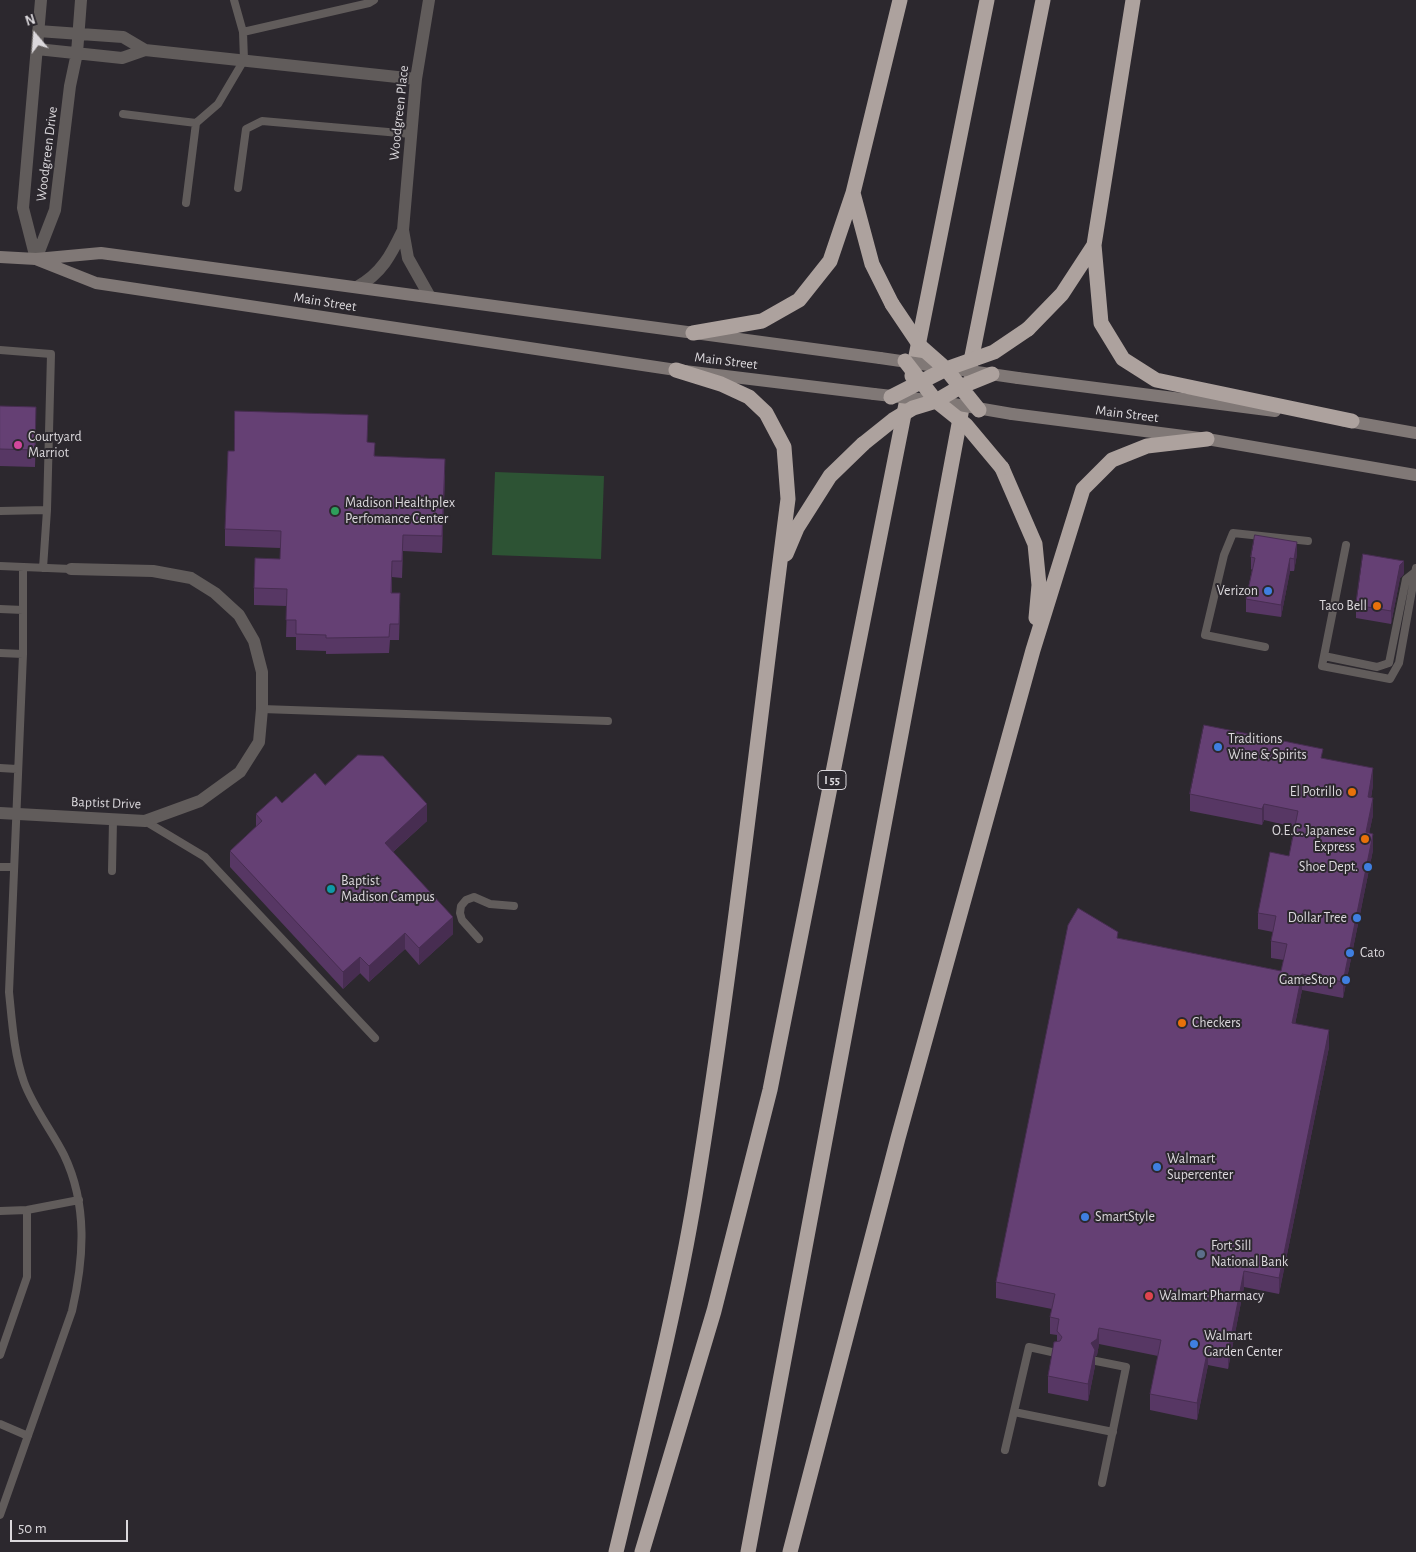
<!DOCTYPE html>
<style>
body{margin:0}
#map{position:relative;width:1416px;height:1552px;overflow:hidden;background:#2c282e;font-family:"Alegreya Sans",sans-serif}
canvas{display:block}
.north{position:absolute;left:10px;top:10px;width:50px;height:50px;-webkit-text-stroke:4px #2c282e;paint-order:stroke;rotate:342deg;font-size:14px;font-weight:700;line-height:20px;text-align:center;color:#dbd8dc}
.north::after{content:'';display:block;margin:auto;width:18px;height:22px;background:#dbd8dc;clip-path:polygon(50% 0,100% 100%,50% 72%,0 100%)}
.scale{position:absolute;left:10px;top:1520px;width:118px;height:22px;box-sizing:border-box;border:2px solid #dbd8dc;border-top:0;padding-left:6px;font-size:15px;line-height:18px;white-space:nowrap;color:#dbd8dc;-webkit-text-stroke:4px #2c282e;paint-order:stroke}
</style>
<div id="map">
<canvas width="1416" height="1552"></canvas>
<div class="north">N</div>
<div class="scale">50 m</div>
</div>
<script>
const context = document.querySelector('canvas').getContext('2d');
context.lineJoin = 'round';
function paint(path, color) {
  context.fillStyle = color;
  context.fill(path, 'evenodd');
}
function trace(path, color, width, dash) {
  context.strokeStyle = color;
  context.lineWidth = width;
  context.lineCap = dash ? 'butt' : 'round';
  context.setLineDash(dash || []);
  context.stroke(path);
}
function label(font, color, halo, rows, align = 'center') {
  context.font = font + ' "Alegreya Sans",sans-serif';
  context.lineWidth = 4;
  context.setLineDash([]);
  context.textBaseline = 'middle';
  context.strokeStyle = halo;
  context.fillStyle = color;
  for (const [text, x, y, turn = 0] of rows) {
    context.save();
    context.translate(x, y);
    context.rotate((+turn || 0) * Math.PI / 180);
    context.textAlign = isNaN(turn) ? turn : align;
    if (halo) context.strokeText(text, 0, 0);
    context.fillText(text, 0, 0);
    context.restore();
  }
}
paint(new Path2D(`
 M495,472l109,4 -3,83 -109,-4z`), '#2d5334');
trace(new Path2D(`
 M243,32l126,-29 5,-3
 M123,114l73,9
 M238,188l8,-59 16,-8 149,13
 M186,203l10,-80 22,-19 26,-44 -1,-28 -9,-32
 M0,350l51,4 -4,156 -47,1
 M1346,545l-24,121 68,13 9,-16 17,-95
 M0,566l71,3
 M43,568l4,-58
 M0,609l23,1
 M1265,647l-60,-12 19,-80 9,-22 75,8
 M0,653l23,1
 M1324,656l53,11 12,-4 17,-84 10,-8
 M262,709l346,12
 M0,768l17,1
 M145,821l60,36 170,181
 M0,867h13
 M112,871l1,-51
 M479,939l-17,-19 -2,-7 1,-7 5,-6 8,-3 16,7 24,2
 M0,1211l27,-1 52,-10
 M0,1355l27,-78v-67
 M1096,1361l30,6 -24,116
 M1014,1412l99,20
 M0,1424l28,12
 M1005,1450l24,-103 27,6
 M0,1515l72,-204c12,-52 16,-106 -8,-156 -12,-24 -31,-48 -40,-73 -10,-28 -12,-61 -15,-90l14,-338v-87`), '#615c5b', 8);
trace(new Path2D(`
 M429,0l-13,79 -13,151 5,28 22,39
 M38,31l85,6 22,13
 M37,49l85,9 23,-8 271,29
 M36,259l19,-49 15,-124 7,-33 4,-53
 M36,259l-13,-51 18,-208
 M357,287c25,-14 34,-32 46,-57
 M0,813l145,8 55,-20 40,-29 19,-30 3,-33v-37l-8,-31 -15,-26 -24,-22 -24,-15 -38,-7 -82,-2`), '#615c5b', 12);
trace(new Path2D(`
 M0,257l36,2 65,-6 779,105
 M38,260l58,23 580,87 198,24
 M1018,378l257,33
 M1012,414l195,25 209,36
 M1342,420l74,13`), '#807876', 12);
trace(new Path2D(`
 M1133,0l-39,245 7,78 22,36 33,21 196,41
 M853,193l19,71 20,40
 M1028,329l34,-35 32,-49
 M693,333l69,-12 37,-21 31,-39 23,-68 47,-193
 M969,371l74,-371
 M912,376l75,-376
 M1002,468l33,76 4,41 -3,33
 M786,554l11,-26 33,-52 33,-32
 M616,1552c28,-118 59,-236 79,-356 38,-232 63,-465 93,-697l-4,-52 -18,-34 -17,-16 -28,-13 -45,-14
 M642,1552l72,-241 56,-221 136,-686
 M748,1552l214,-1144
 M790,1552l108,-414 135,-488 50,-161 29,-29 35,-14 60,-7`), '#ada29e', 15);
trace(new Path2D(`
 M880,358l138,20
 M874,394l62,7 76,13`), '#807876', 12);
trace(new Path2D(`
 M892,304l29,43 25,22 33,41
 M905,361l31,40 30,24 36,43
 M891,397l55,-28 48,-17 34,-23
 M863,444l30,-24 20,-12 23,-7 24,-14 32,-13`), '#ada29e', 15);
paint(new Path2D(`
 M0,406l36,18 -1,43 -35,-1z
 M368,442l7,14 70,19 -3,78 -39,-2 -1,27 -10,-1v16l8,16 -1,31h-9l-1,13 -63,1v-3l-30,-1v-13h-10l1,-31 -33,-1v-17l26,-29v-11l-55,-2v-17l9,-78z
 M1297,554l-3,17h-4l-9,46 -35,-5v-13l6,-29 -1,-1v-12z
 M1404,574l-4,4 -9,46 -35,-6v-13z
 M1323,758l50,27 -2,13 2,17 -4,18 4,17 -30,148 -41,-8 -7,34 34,23 -50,247 -35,-7 -16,82 -20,-4 -11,55 -47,-10v-16l8,-38 -59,-12 -2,11 -2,2v9l-7,35 -40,-8v-17l9,-35v-6l-7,-1v-17l2,-8 -56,-11v-16l122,-344 163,33 3,-11 -13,-2v-17l2,-9 -15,-3v-16l31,-57 5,-29 -30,-7 -2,5 -72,-14v-17z
 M325,785l102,36 -34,31 60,82 -34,31 -14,-16 -36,33 -9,-9 -17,16 -113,-122v-16l26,-24v-13z`), '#573764');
paint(new Path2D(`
 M36,407v17l-1,43v-17z
 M445,459v16l-3,78v-17z
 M1297,542v12l-3,17v-12z
 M1290,558v13l-9,46v-12z
 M1404,561v13l-4,4 -9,46v-13l9,-46z
 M1373,768v17l-5,29v-17z
 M1373,798v17l-7,33v-16z
 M427,804v17l-42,38v-16z
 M1264,804v16l-2,5v-16z
 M1373,834v16l-30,148v-16z
 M453,917v17l-34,31v-17z
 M405,933v16l-36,33v-16z
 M360,957v16l-17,16v-17z
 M1302,974v16l-10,49v-16z
 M1329,1030v17l-50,247v-16z
 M1244,1271v16l-16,82v-17z
 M1099,1328v16l-2,11 -2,2v9l-7,35v-17l3,-41z
 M1208,1348v17l-11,55v-17z`), '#472d51');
const building = new Path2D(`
 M0,406l36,1 -1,43 -35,-1z
 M235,411l133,4 -1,27 8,1 -1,13 71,3 -3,77 -39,-1 -1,26h-10l-1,32h9l-1,31h-9l-1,13 -63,1v-3l-30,-1v-14h-10l1,-31 -33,-1 1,-30 25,1 1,-28 -56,-2 3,-78h6z
 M1255,535l42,7 -3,17 -4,-1 -9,47 -35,-6 9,-41 -4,-1z
 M1363,554l41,7 -4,4 -9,46 -35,-6z
 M1204,725l119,24 -2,9 52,10 -5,29 5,1 -7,34 7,2 -30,148 -41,-8 -10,49 37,7 -50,248 -35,-7 -16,81 -20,-4 -11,55 -47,-9 11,-54 -62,-12 -2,11 -6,4 4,7 -7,34 -40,-8 6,-34 6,-1 2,-4 -5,-6 2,-12 -9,-2 5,-23 -59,-12 72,-357 10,-17 40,24 -1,6 164,33 6,-27 -16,-3 5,-25 -18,-3 12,-61 19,4 9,-45 -34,-7 -2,5 -72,-15z
 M358,755l25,1 44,48 -42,39 68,74 -34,31 -14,-15 -36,33 -9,-9 -17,15 -113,-121 32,-30 -6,-7 20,-18 6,7 33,-30 10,12z`);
paint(building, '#654074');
trace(building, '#472d51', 1);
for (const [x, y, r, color] of [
 [18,445,5,"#d1479c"],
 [335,511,5,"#2e9e5b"],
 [1268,591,5,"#3f7fe0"],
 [1377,606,5,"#e8710a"],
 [1218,747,5,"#3f7fe0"],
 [1352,792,5,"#e8710a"],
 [1365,839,5,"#e8710a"],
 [1368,867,5,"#3f7fe0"],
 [331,889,5,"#0f9aa8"],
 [1357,918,5,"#3f7fe0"],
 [1350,953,5,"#3f7fe0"],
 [1346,980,5,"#3f7fe0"],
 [1182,1023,5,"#e8710a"],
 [1157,1167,5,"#3f7fe0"],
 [1085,1217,5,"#3f7fe0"],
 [1201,1254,5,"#5c6f8a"],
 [1149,1296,5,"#e0444e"],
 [1194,1344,5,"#3f7fe0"]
]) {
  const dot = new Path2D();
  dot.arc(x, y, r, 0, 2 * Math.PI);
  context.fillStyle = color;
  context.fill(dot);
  trace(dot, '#2c282e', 2);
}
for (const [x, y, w] of [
 [832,780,28]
]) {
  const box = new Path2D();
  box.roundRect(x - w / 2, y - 9.5, w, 19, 4);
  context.fillStyle = '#2c282e';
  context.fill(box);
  trace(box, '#dbd8dc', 1);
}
label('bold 12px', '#dbd8dc', null, [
 ["I 55",832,780]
]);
label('14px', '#dbd8dc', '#2c282e', [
 ["Woodgreen Place",399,113,-84],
 ["Woodgreen Drive",47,154,-83],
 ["Main Street",325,302,9],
 ["Main Street",726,361,7],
 ["Main Street",1127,414,7],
 ["Baptist Drive",106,803,2]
]);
label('14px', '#dbd8dc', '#2c282e', [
 ["Courtyard",28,437],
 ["Marriot",28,453],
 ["Madison Healthplex",345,503],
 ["Perfomance Center",345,519],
 ["Verizon",1258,591,"right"],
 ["Taco Bell",1367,606,"right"],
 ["Traditions",1228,739],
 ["Wine & Spirits",1228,755],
 ["El Potrillo",1342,792,"right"],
 ["O.E.C. Japanese",1355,831,"right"],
 ["Express",1355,847,"right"],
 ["Shoe Dept.",1358,867,"right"],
 ["Baptist",341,881],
 ["Madison Campus",341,897],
 ["Dollar Tree",1347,918,"right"],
 ["Cato",1360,953],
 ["GameStop",1336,980,"right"],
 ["Checkers",1192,1023],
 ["Walmart",1167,1159],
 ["Supercenter",1167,1175],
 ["SmartStyle",1095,1217],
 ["Fort Sill",1211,1246],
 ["National Bank",1211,1262],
 ["Walmart Pharmacy",1159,1296],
 ["Walmart",1204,1336],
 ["Garden Center",1204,1352]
], 'left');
</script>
